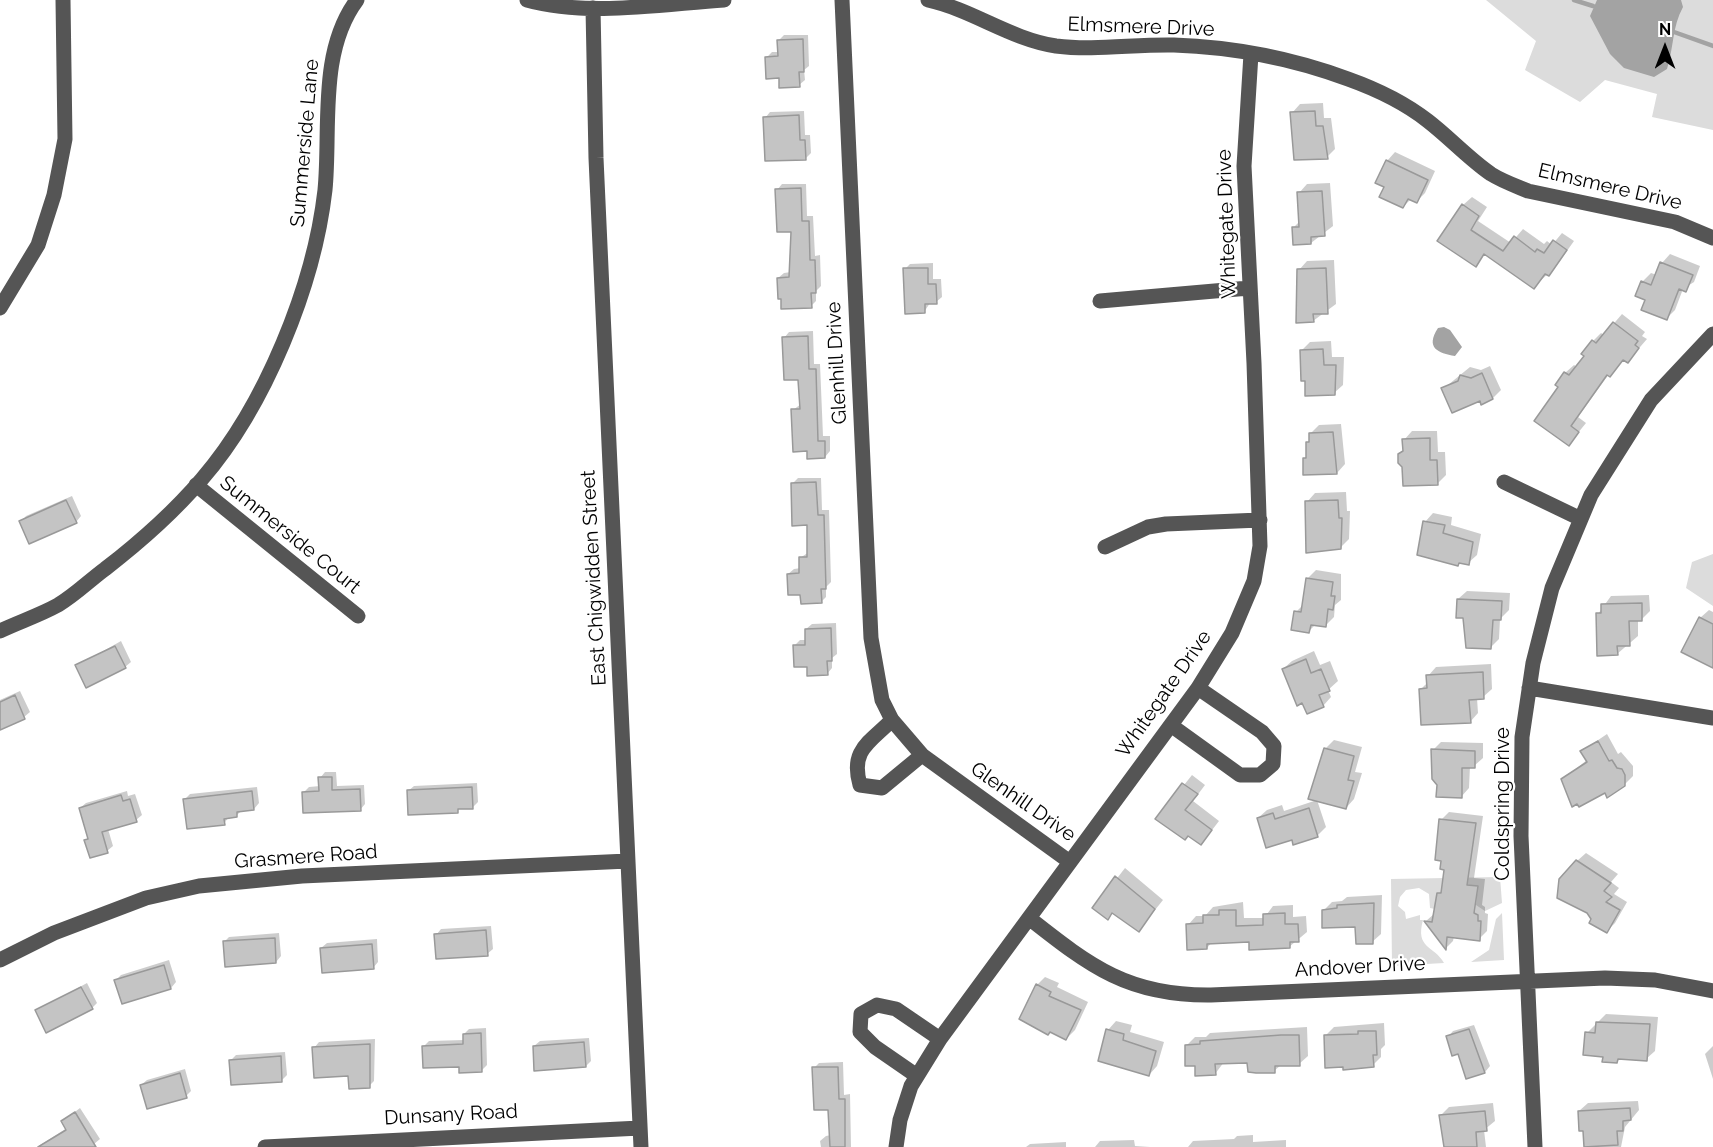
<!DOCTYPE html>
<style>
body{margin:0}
#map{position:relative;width:1713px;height:1147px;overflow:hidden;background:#fff;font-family:Raleway,sans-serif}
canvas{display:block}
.north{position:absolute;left:1635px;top:18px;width:60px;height:60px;-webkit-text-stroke:4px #fff;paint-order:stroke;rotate:0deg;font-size:16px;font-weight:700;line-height:24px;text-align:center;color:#000}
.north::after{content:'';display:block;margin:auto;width:21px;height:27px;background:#000;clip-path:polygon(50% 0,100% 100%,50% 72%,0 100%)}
</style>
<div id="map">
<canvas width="1713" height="1147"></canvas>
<div class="north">N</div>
</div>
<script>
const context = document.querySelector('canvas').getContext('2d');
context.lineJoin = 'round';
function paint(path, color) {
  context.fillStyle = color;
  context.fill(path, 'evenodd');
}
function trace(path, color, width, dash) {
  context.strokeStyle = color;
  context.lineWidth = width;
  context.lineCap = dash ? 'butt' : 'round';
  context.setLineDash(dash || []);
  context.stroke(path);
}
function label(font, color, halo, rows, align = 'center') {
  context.font = font + ' Raleway,sans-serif';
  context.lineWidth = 4.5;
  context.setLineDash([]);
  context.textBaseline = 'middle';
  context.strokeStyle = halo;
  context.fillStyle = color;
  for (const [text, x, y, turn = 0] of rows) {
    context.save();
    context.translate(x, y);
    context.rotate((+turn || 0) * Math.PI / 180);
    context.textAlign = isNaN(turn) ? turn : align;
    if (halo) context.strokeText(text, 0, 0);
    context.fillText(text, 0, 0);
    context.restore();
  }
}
paint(new Path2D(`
 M1486,0h227v130l-61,-13 5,-23 -52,-14 -25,22 -55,-32 11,-29z
 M1713,554v52l-27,-18 6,-26z
 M1500,877l2,26 -17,8 -9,-6 2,-19 -37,7 -6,16 -5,-1 -1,-14 -10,-6 -13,2 -6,7 -2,9 7,6 1,7 14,-4v5h3c-8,29 11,25 21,43l-52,3 -1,-87z
 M1502,913l2,47 -33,2 18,-12 7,-31z`), '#dcdcdc');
paint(new Path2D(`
 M1597,0h84l2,7c-11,20 -9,40 -16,62l-13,8 -30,-9 -14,-14 -20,-38z
 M1444,327l6,3 12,17 -7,9c-17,-3 -30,-8 -17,-28z`), '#a3a3a3');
paint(new Path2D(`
 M784,35h24l1,31 -5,4 1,10 -6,5 -19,-8 -13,-20 5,-5h7l-1,-11z
 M1323,103l1,15h7l4,31 -8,8 -35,-44 8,-9z
 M804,111l1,24h5l1,18 -5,5 -41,-40 5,-6z
 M1395,152l40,19 -10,22 -9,9 -5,-3 -8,8 -17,-20 1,-26z
 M1330,183l3,43 -22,17 -18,-15 7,-7 -1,-28 8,-9z
 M782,184h24l1,32h6l2,40 5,-1 1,31 -5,5v10l-5,5 -33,-28 6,-5 7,-1 2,-42 -16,-40z
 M1472,197l15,10 -9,14 33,22 12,-14 21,15 3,-3 5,4 10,-12 12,8 -17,24 -23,22 -49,-33 -10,11 -12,-60z
 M1670,254l30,12 -6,16 -11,7 -8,21 -8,8 -20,-18 -5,-18 9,-9 6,2 5,-12z
 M1334,260l2,44 -23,17 -14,-51 8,-9z
 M933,263v16h8l1,18 -6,5 -6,1 -6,9 -19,-43 5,-5z
 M1622,314l23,18 -3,4 5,3 -19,22 -4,-3 -15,16 -31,43 8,6 -17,21 -9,-57 5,-14 9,-8 3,2 16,-26 8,-8 3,2z
 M813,331l1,33h6l3,72h7v15l-5,6 -16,-7 -16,-40 8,-6 -2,-26 -15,-40 5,-6z
 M1331,341l1,16h12l-1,28 -9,8 -33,-42 9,-9z
 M1490,366l11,24 -8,8 -13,1 -37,-10 27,-22 11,3z
 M1341,424l4,40 -8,9 -33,-14 4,-4 3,-22 8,-8z
 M1412,431h25l1,21h7l1,23 -9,9 -33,-33v-11z
 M798,478h23l1,32h7l2,72 -5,5v10l-5,5 -19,-9 -14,-19 6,-5 7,-1 -1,-10 9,-6 -1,-28 -16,-40z
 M1346,492l1,19h3l-1,28 -8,8 -34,-45 8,-9z
 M72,496l9,20 -5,6h-55l5,-6z
 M1433,513l19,4 -1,8 30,9 -4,21 -9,8 -7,-1 -3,3 -33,-43z
 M1316,570l25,4v26l-6,5 -1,12 -9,9 -9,-2 -7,7 -13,-19 8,-8 4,-26z
 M1467,591l43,2 -1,17 -9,9 -1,20 -8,8 -27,-30 -6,-18z
 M1649,595l1,16 -8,8 -4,1v16l-21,18 -19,-40 13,-18z
 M1709,610l4,2v52l-13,-46z
 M836,623l1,31 -5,4v10l-5,6 -33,-28 6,-6h7l-1,-11 6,-5z
 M121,641l10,21 -6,5 -48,-1z
 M1314,651l6,14 10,-4 8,20 -10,9 3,7 -8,9 -40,-37 9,-8z
 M1491,664l1,25 -9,8 -6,1 1,15 -8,9 -49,-33 7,-7v-6l8,-9z
 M20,691l10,21 -6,5 -24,11v-28z
 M1607,734l11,20 3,-2 12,14v10l-9,9 -19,6 -42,-12 24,-19 -5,-9z
 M1334,740l28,7 -7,25 7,1 -8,26 -8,9 -36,-10 16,-50z
 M1441,742l42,1v15l-9,8h-4l-1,22 -8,9 -23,-13 -5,-34z
 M325,772h11l1,14 27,-1 1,19 -5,6 -56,-18 5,-5 11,-1v-8z
 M1192,775l13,10 -12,16 26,20 -10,13h-20l-32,-15z
 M477,783l1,19 -5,5h-12l-4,4 -49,-20 6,-5z
 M257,787l2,16 -5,6 -12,1 -6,6h-7l-5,8 -39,-25 5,-5z
 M127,791l1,5 7,-2 7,21 -6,5 -28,9 5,17 -6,5 -21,-11 3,-2 -9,-30 6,-5z
 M1317,800l9,27 -8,8 -24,8 -1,-5 -35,-20 9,-8 15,-5 2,6z
 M1449,812l34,4 -9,62 11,1 -3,26 3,2v6l3,1 -1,17 -8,8 -25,-3 -1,5 -7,7 -20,-27 8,-7 5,-20 4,-5 3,-21 -5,-48z
 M1586,853l32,21 -7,8 8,6 -5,6 13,8 -12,21 -8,8 -19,-20 -11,-50z
 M1125,868l38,32 -24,30 -25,-18 -6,6 -14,-10z
 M1382,895l-1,39 -9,8 -15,-16 -34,-15 9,-9 10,-1 5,-4z
 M1243,902l1,16h20l9,-12 20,-1v12l13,-1 1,16 -18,15 -39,-6 -38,1 -5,6 -19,-23 8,-9h9l8,-9z
 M491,926l2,23 -6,5 -51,-19 5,-6z
 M279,933l2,23 -5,6 -52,-20 5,-5z
 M377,939l1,23 -5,6 -52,-20 6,-5z
 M169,960l7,22 -5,6 -55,-8 5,-5z
 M1045,977l14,6 -2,4 31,15 -13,28 -9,9 -29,-54z
 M87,983l10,20 -5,5 -56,3z
 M1606,1014l52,3 -3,34 -9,8 -25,-2 -4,5 -13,-6 -17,-23z
 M1116,1021l16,4 -2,7 34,10 -7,24 -8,9 -41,-45z
 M1384,1023l1,22 -4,4v8l-8,8 -48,-29 9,-9z
 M1474,1025l16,41 -5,6 -18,5 -8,-25 -11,-15 5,-6z
 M1307,1027l1,29 -9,8 -18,1 -7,6 -25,-9h-25l-9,12 -18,-10 -11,-18 9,-9h11l4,-4z
 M486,1028l1,37 -5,5 -22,-5 -37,-18 6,-6 35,-1v-6l5,-5z
 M589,1038l2,23 -5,5 -52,-20 6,-5z
 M375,1039l-1,42 -5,5 -55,-38 5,-6z
 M1713,1046v33l-8,-25z
 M285,1052l2,23 -5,5 -52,-19 6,-6z
 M843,1062l1,33 6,-1 1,53h-30l-1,-6 6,-5 5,-1 -2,-27 -15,-40 5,-5z
 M185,1069l6,22 -5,5 -45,-11 6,-5z
 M1638,1101l1,9 -14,17 -4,20h-35l-1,-18 -6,-18 9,-8z
 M1493,1103l2,18 -11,9 2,17h-41l-5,-31 9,-9z
 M80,1108l20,31 -6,5 -4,3h-53l30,-19 -4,-7z
 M1253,1135v7l33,-2v7h-98l5,-6 41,-2 3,-3z
 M1134,1140l1,6 15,1h-55l5,-6z
 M1066,1142v5h-40l4,-3z`), '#0003');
trace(new Path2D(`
 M1574,0l19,6
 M1674,32l39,14`), '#a3a3a3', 4.5);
const building = new Path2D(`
 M803,39l1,33h-5l1,15 -21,1v-10l-13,1 -1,-22 13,-1 -1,-16z
 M1315,111l1,15h7l5,33 -34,1 -4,-48z
 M799,115l1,25h5l1,20 -41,1 -2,-44z
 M1386,160l42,20 -11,23 -9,-4 -5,9 -24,-11 5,-10 -9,-4z
 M801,188l1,33h7l1,39h5l1,33h-5l1,15 -31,1v-10h-3l-1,-21 12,-1 2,-45h-14l-2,-43z
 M1322,191l3,45 -14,1v7l-18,1 -1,-18h7l-2,-35z
 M1462,204l17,12 -8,14 32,21 11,-15 21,16 2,-3 7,4 9,-13 14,10 -18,26 -4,-2 -11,15 -50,-35 -8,13 -39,-26z
 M1660,262l33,13 -7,17 -7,-3 -12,31 -26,-10 4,-10 -10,-4 6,-15 10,4z
 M903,268h25v16h8l1,20h-12v9l-20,1z
 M1326,268l2,46h-15l1,8 -18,1 1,-54z
 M1613,322l25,19 -3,4 4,3 -11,15 -5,-3 -13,17 -3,-2 -36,51 8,6 -10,14 -35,-25 24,-34 -3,-2 9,-13 5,3 15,-19 -3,-2 11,-14 4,3z
 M808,336l1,33h7l2,72h7v17l-18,1v-8l-14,1 -2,-43h9l-2,-29h-14l-2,-43z
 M1323,349l1,16h12l-1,30 -30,1v-15h-4l-1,-31z
 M1482,373l11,26 -12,6 -1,-4 -28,12 -11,-25 17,-7 2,-6 11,3z
 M1333,432l4,42 -34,1v-17h3v-16h3v-9z
 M1430,438v22h7l1,25 -35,1 -1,-19 -4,-4v-9l5,-3 -1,-12z
 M816,482l2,33h6l2,74h-5l1,14 -21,1 -1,-9h-12l-1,-21 12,-1v-16h8v-32l-15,1 -1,-43z
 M66,500l11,23 -48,21 -10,-23z
 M1338,500l1,18h3l-1,31 -35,4 -1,-52z
 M1423,521l22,4 -2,8 30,9 -4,23 -10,-2 -1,3 -41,-11z
 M1306,578l27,4 -2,14h4l-2,14 -5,-1 -2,18 -15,-2 -2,8 -18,-3 3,-19 7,1z
 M1457,599l45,2 -1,19h-8l-2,29 -25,-1 -3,-30h-7z
 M1642,603v18h-13l1,25h-13l1,9 -21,1 -1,-43h5v-9z
 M1699,617l14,7v44l-32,-16z
 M831,628l1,33h-5l1,14 -21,1v-9h-13l-1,-22h12v-16z
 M115,646l11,22 -40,20 -11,-23z
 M1306,659l5,14 10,-4 9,22 -11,4 5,12 -17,7 -5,-11 -5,3 -15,-37z
 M1483,672l1,27 -15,1 2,23 -50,2 -2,-36 8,-1 -1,-13z
 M15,695l10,24 -25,11v-28z
 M1598,741l11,20 3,-1 5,8 5,1 3,6v11l-18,12 -2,-5 -26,14 -2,-3 -5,3 -11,-28 26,-17 -7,-11z
 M1324,748l30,8 -6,24 6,1 -8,28 -38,-10z
 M1431,749l44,2v17h-13v30l-26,-1 1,-12 -5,-6z
 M318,777h14v13l28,-1 1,22 -58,2 -1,-21 17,-1z
 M1182,783l16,11 -13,16 27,20 -11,15 -13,-9 -3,4 -30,-21z
 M472,787l1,22h-15v4l-50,2 -1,-25z
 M252,791l2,19 -17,2v5l-13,2 1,6 -38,4 -4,-30z
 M121,795l2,6 7,-2 7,23 -35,10 6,21 -18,5 -6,-18 4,-1 -9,-31z
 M1309,808l9,29 -25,8 -1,-5 -26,8 -9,-30 16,-5 2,6z
 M1439,819l37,4 -9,62 11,1 -4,27 4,2v6h3l-1,20 -33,-4 -1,13 -22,-29 8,1 5,-29h4l3,-23 -4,-1 1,-8 -6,-1z
 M1576,860l35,23 -7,8 8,6 -6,5 14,8 -13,23 -18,-10 2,-4 -4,-6 -30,-15 2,-19z
 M1115,876l40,33 -16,23 -27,-19 -4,7 -16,-12z
 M1374,903l-1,41h-17l-1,-17 -33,1v-18l15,-2v-3z
 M1219,910h17v16l27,-1v-11l22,-1v11h13l1,18h-9v6l-41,2v-8l-42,2v5l-20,1 -1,-26 17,-1v-8h16z
 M486,930l2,26 -52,3 -2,-25z
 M275,938l1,25 -51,4 -2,-26z
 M372,944l2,25 -52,4 -2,-25z
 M164,965l7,24 -49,15 -8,-24z
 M1036,984l15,8 -2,4 32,14 -15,30 -16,-8 -2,3 -29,-16z
 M81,987l12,22 -47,24 -11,-23z
 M1596,1022l54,2 -3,37 -29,-2 -1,4 -15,-1 1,-5 -20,-2 2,-23 10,1z
 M1106,1029l18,5 -1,6 33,11 -7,25 -51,-15z
 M1469,1029l16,44 -19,6 -8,-25 -6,2 -6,-20z
 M1358,1031h18l1,24h-4l1,12 -31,3v-3l-18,1 -1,-33 34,-1z
 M481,1033l1,39 -23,1v-6l-36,1 -1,-22 41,-2v-10z
 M1281,1035h18l1,31h-25v7h-19l-8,-1 -1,-9 -32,1 1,11 -21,1v-10h-10v-21l15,-1v-3z
 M584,1042l2,25 -52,4 -1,-25z
 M370,1044v44l-21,1 -1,-13 -34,2 -2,-31z
 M281,1056l1,26 -51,3 -2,-25z
 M812,1067h26l1,32h6v48h-15l-2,-37h-14z
 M180,1073l7,25 -40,11 -7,-24z
 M1630,1108l1,12 -8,1v10h-6l1,14 -34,2 -1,-16h-4l-1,-20z
 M1485,1111l2,20 -11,1 1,15h-33l-5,-32z
 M75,1112l21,35h-58l28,-17 -5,-9z`);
paint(building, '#c4c4c4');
trace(building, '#999', 1.5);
trace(new Path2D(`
 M527,0c60,17 136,4 197,0
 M842,0l29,638 11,62 10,20 30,35 148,107
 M928,0c45,10 82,39 128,46 39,5 79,-2 118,-1 58,2 120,14 174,34 28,10 57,24 80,42 22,17 41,38 63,53 11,7 25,12 37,17l147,31 38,16
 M593,8l3,150 45,989
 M1100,301l149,-13
 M0,308l38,-63 16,-50 11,-56 -2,-139
 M1504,482l77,37
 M196,485l162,131
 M1105,547l43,-20 18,-3 94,-4
 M0,631c19,-9 40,-16 58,-26 17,-10 32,-25 47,-36 35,-27 68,-56 97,-90 63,-73 112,-193 123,-289 6,-61 -7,-138 32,-190
 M1529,688l184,30
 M892,720c-23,23 -42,30 -32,65l22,3 40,-33
 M1172,726l68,49h20l13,-11 1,-18 -12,-14 -64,-44
 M1029,918c62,49 100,78 182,77l394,-17 50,2 58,11
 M0,960l54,-27 92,-35 53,-12 103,-10 326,-15
 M917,1076l-42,-29 -15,-15 1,-18 16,-9 19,4 44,30
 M265,1147l375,-19
 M896,1147l4,-27 11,-34 29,-47 258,-351 34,-55 22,-52 6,-35 -6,-183 -10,-197 7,-112
 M1535,1147l-14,-311 1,-99 11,-74 19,-75 39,-93 60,-95 62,-66`), '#555', 15);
label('20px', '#000', '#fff', [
 ["Elmsmere Drive",1141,27,2],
 ["Summerside Lane",305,143,-85],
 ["Elmsmere Drive",1610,187,13],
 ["Whitegate Drive",1227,224,-92],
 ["Glenhill Drive",837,363,-93],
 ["Summerside Court",290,535,39],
 ["East Chigwidden Street",594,578,-93],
 ["Whitegate Drive",1164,694,-55],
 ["Glenhill Drive",1023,802,35],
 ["Coldspring Drive",1503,804,-90],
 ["Grasmere Road",306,857,-4],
 ["Andover Drive",1360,967,-3],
 ["Dunsany Road",451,1115,-3]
]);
</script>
